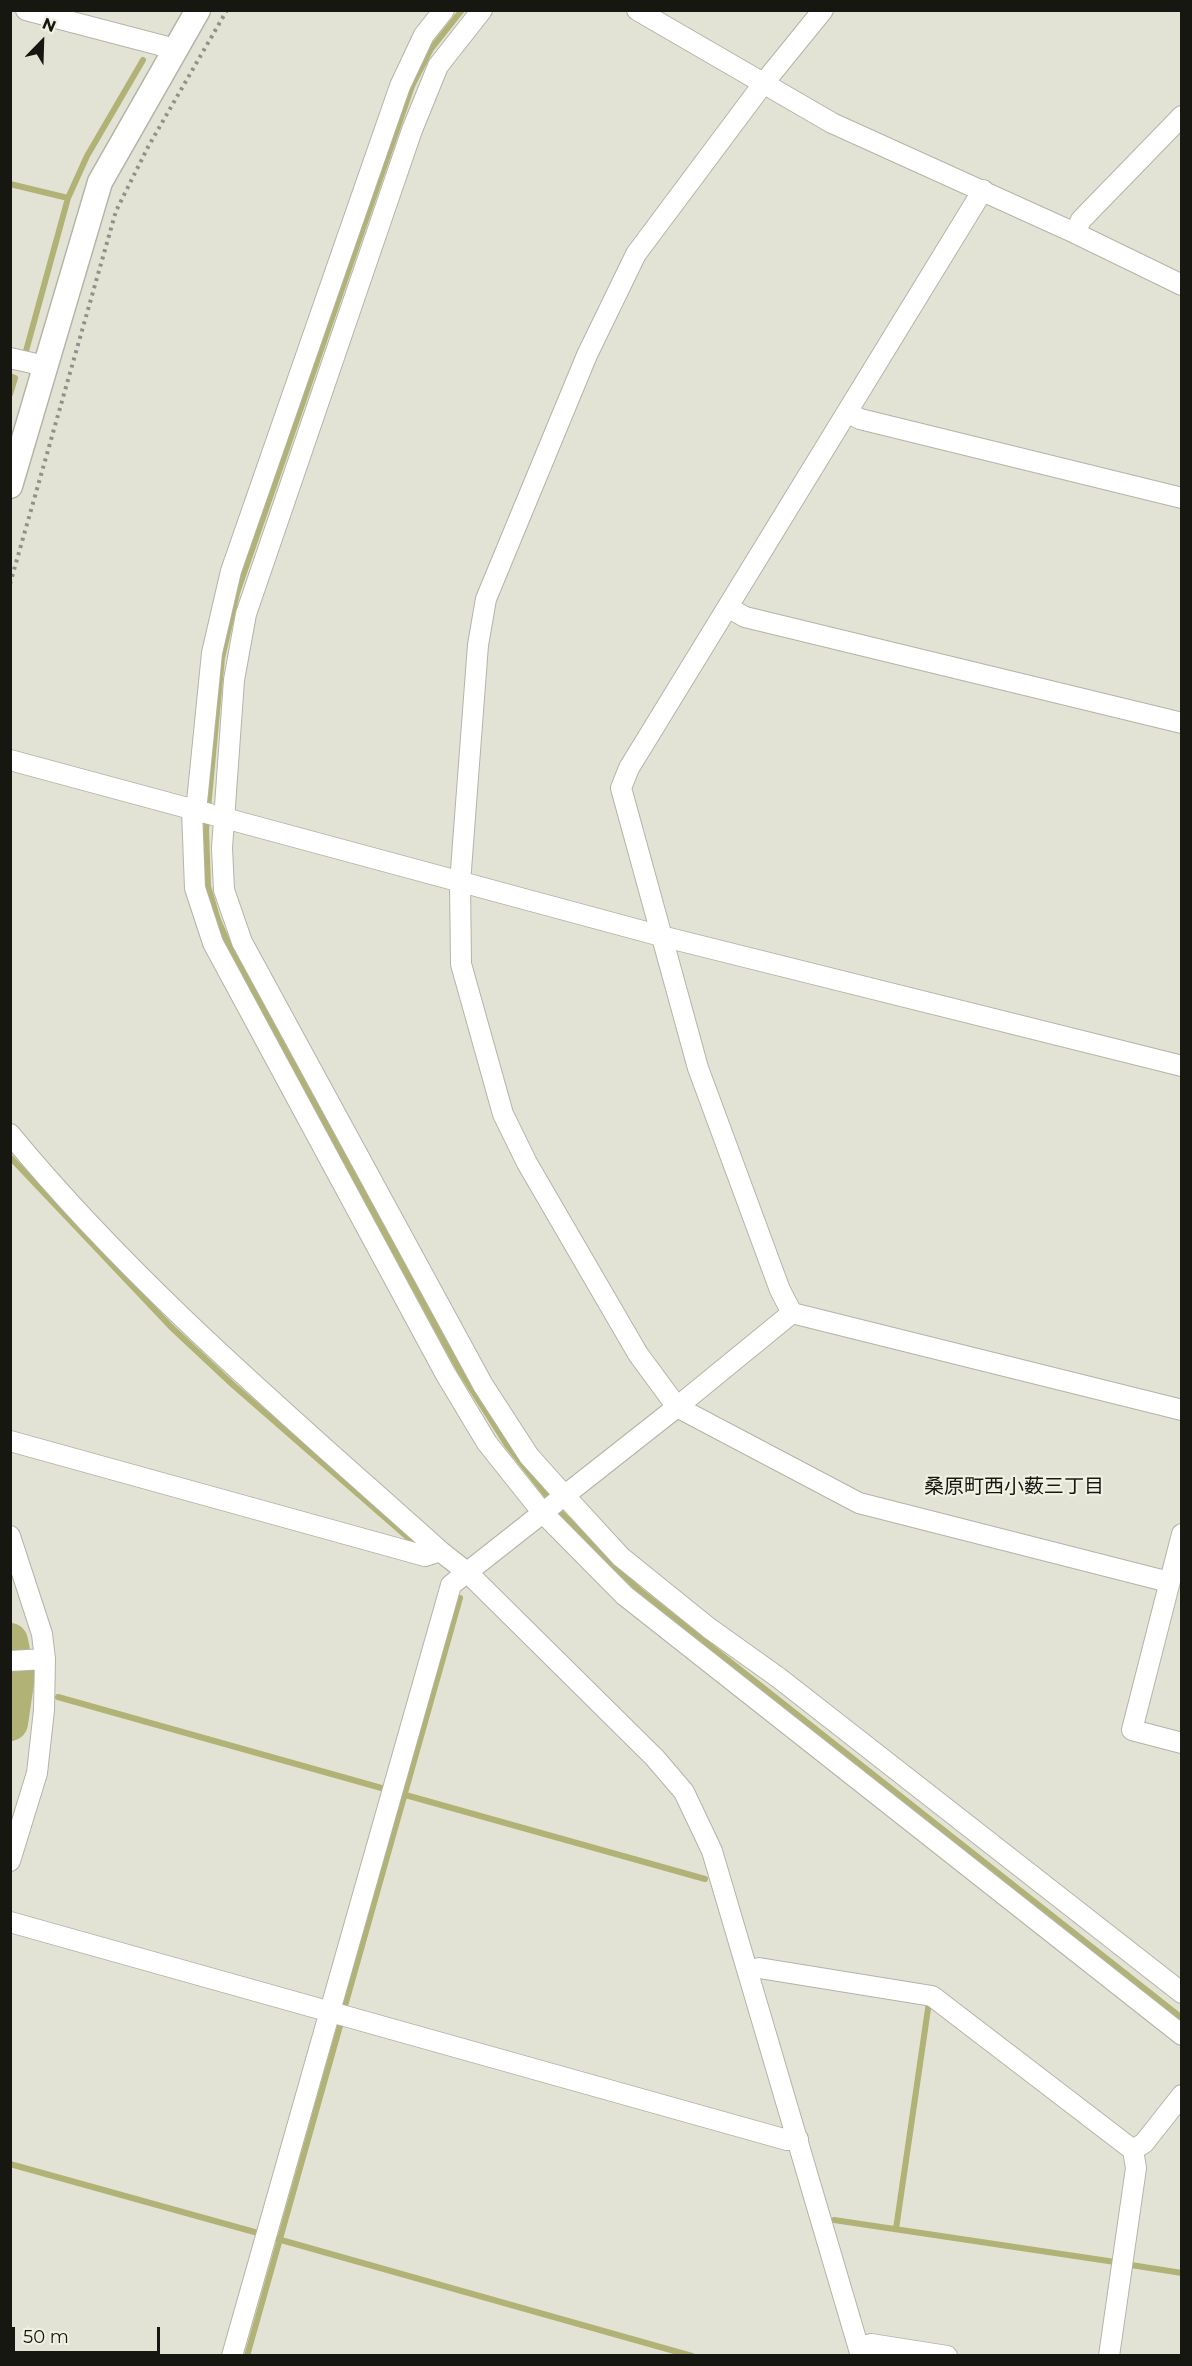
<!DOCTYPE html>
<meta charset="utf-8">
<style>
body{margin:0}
#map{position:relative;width:1192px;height:2366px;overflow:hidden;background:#e3e3d5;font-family:Montserrat,sans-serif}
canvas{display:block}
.frame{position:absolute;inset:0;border:12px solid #171712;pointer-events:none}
.north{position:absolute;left:12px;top:12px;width:60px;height:60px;-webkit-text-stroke:4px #f0f1e2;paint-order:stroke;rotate:23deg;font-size:16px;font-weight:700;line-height:24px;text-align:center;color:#171712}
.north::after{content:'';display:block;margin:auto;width:21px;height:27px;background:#171712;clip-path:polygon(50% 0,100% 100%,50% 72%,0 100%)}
.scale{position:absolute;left:12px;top:2327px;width:148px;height:27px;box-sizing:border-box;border:3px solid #171712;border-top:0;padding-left:8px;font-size:18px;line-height:21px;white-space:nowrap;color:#171712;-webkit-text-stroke:4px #f0f1e2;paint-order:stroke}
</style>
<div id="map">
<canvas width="1192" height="2366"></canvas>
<div class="frame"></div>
<div class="north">N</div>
<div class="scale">50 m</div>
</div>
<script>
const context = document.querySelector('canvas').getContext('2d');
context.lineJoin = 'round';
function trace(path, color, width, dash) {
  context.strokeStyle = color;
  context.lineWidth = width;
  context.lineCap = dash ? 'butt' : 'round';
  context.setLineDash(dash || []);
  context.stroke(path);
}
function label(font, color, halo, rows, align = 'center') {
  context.font = font + ' Montserrat,"Noto Sans JP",sans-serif';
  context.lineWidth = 4.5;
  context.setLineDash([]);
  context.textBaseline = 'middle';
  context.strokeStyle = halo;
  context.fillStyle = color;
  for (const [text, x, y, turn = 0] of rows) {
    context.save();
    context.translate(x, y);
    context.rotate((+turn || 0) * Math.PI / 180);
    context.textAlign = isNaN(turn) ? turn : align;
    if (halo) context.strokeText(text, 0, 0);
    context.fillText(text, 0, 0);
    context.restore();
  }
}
trace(new Path2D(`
 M462,10l-31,39 -19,37 -175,507 -15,65 -16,172 2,56 10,34 13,30 229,421 47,74 51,65 80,79 544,429
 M10,184l58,14
 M26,351l42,-153 19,-42 56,-96
 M10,376l5,2 -5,16
 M10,1157l161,170 62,58 187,163
 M58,1697l327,92
 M402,1794l303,85
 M345,2006l115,-408
 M10,2164l248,69
 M834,2220l281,42
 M896,2229l33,-227
 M274,2238l418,118
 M1131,2265l51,8
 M247,2356l93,-330`), '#b1b276', 6);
trace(new Path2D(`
 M10,1641l7,35 -7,47`), '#b1b276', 36);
const minor = new Path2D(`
 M26,10l149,39
 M482,10l-44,56 -26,64 -166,484 -12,66 -12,168 2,42 18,52 241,443 46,71 35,39 57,62 88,71 70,50 403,315
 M637,10l195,113 243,110 107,52
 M983,190l-354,578 -8,20 77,280 82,222 12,23 390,97
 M1075,233l6,-13 101,-104
 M10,358l35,8
 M848,413l12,6 322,79
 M729,608l16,9 437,106
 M10,760l651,176 521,130
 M192,811l3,77 18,55 232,430 42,70 55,69 82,83 558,440
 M196,812l16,-159 19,-82 169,-485 24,-51 20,-25
 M10,1134c127,154 282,284 430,417l28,22 187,185 29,34 28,59 149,505
 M792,1313l-115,94 -39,-53 -111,-191 -24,-49 -42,-150 -1,-81 18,-238 8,-46 101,-244 49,-101 127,-170 60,-74
 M10,1441l415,115 15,-5
 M1182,1534l-50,196 50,13
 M10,1536l32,98 3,25 -35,2
 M10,1861l27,-88 7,-63 1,-51
 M10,1922l777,218 11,-1
 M749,1971l10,-3 173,28 201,154 11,-7 38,-48
 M861,2347l10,-3 76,12
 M232,2356l219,-771 226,-178 182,96 310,79
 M1109,2356l27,-188 -3,-18`);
const tertiary = new Path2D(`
 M10,486l90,-304 98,-172`);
trace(minor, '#b3b4a6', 22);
trace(tertiary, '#b3b4a6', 27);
trace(new Path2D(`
 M10,584l106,-373 32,-64 79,-137`), '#919187', 4, [3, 4.5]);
trace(minor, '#fff', 20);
trace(tertiary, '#fff', 24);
label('20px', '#171712', '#f0f1e2', [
 ["桑原町西小薮三丁目",1014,1487]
]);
</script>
